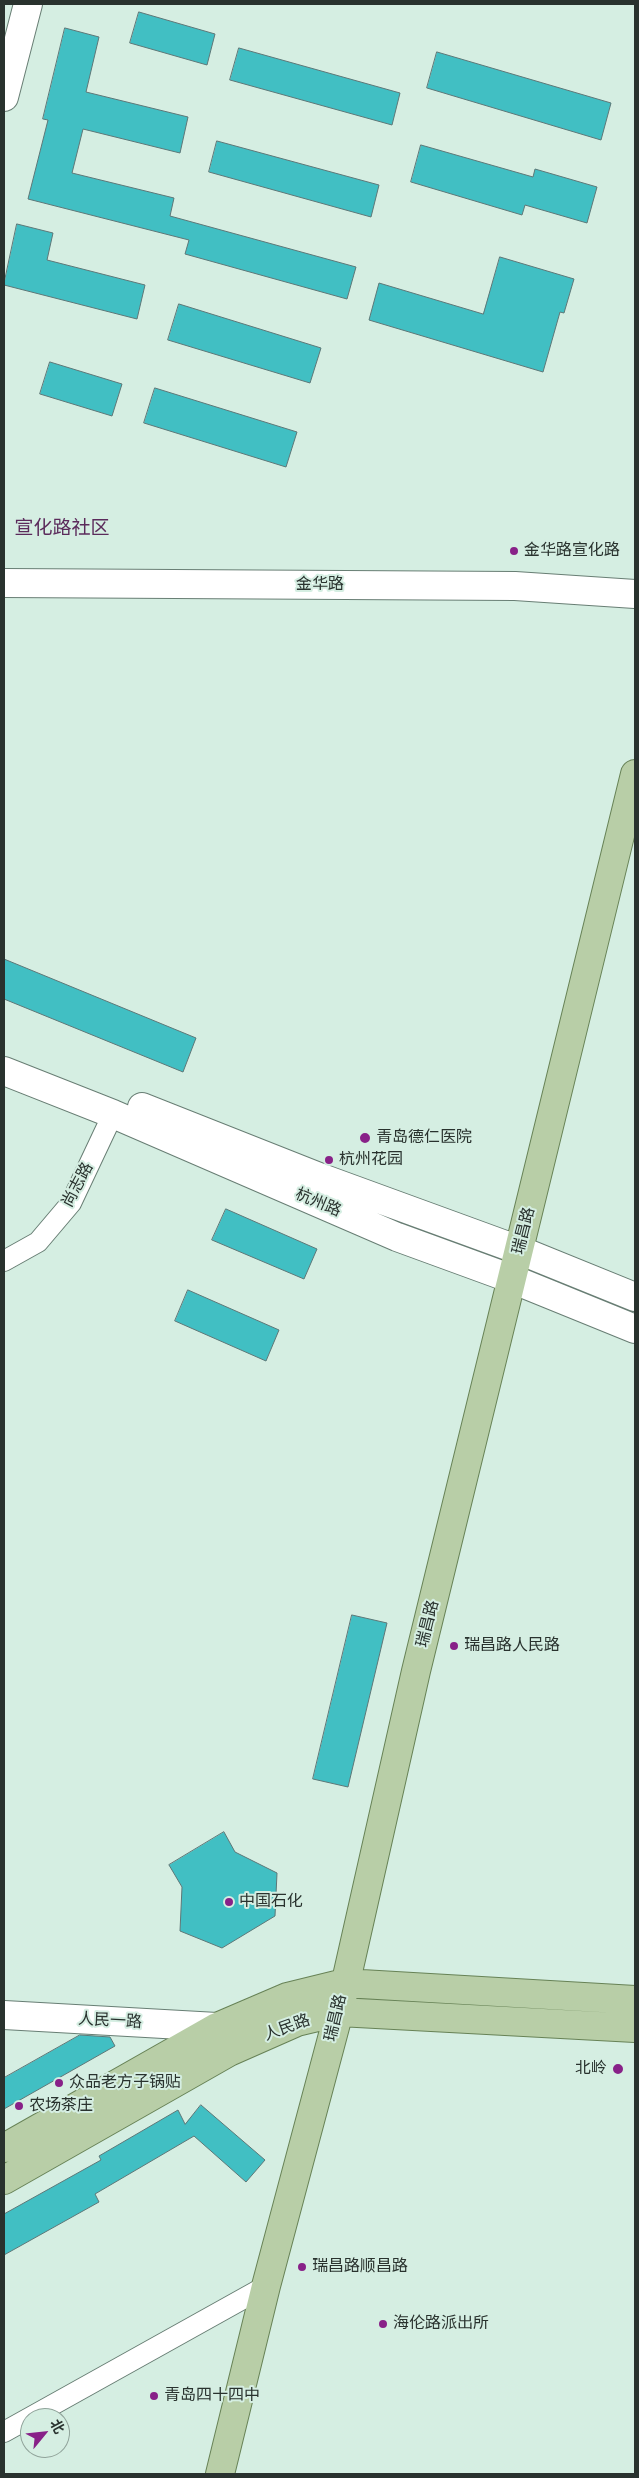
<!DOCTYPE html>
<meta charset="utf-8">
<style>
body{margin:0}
#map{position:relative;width:639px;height:2478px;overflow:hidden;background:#d5eee2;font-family:"Space Grotesk","Noto Sans SC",sans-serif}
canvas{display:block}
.frame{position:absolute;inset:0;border:5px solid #29322e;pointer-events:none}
.north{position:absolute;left:20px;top:2408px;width:50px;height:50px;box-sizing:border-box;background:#d5eee2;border:1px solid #90a39a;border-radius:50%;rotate:62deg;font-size:14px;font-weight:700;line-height:20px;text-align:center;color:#29322e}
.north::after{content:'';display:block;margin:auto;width:18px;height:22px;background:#882188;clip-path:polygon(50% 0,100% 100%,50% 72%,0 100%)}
</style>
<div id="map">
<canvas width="639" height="2478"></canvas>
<div class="frame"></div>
<div class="north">北</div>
</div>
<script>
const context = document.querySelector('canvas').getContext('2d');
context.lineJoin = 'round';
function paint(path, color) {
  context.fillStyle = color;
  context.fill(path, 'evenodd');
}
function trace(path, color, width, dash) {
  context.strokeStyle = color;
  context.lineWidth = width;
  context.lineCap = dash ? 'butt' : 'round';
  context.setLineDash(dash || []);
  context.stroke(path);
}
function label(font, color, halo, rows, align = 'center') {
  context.font = font + ' "Space Grotesk","Noto Sans SC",sans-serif';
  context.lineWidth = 4;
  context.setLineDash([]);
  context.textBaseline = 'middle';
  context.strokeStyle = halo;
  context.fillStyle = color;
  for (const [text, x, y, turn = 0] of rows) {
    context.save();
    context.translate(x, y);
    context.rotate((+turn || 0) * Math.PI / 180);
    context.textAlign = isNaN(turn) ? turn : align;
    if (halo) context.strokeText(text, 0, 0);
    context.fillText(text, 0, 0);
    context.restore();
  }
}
const building = new Path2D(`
 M139,12l76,22 -8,31 -77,-22z
 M65,28l34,9 -13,55 102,25 -8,36 -97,-24 -11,44 102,25 -4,18 186,51 -9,32 -162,-45 4,-14 -161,-41 20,-79 -5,-1z
 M239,48l161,45 -8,32 -162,-45z
 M437,52l174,51 -10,37 -174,-52z
 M217,141l162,44 -8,32 -162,-45z
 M421,145l112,32 2,-8 62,18 -10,36 -62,-18 -3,10 -111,-33z
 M17,224l36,9 -6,27 98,25 -8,34 -133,-34z
 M500,257l74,22 -10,34 -4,-1 -17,60 -174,-52 10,-37 104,31z
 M179,304l142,44 -11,35 -142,-43z
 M50,362l72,22 -10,32 -72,-22z
 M155,388l142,44 -11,35 -142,-44z
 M4,959l192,79 -13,34 -179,-73z
 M226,1209l91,40 -13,30 -92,-39z
 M188,1290l91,40 -13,31 -91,-40z
 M352,1615l35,8 -39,164 -35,-8z
 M224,1832l11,20 42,21 -2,43 -53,32 -42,-17 2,-44 -13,-22z
 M80,2035l30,2 5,9 -111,63v-31z
 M201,2105l64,55 -19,22 -52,-46 -99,58 4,8 -95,53v-41l97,-54 -2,-4 79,-46 7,14z`);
paint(building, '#41bfc3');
trace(building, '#5d7777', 1);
const street = new Path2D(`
 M4,1261l34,-19 33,-39 42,-89
 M4,2432l262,-146`);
const secondary = new Path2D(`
 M4,97l24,-93
 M4,583l511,3 120,8
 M4,1071l109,43 284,123 115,42 123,50
 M142,1107l177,70 200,73 116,47
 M4,2015l213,12`);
const primary = new Path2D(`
 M4,2148l213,-121 70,-30 57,-14 291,17
 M4,2180l225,-128 68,-30 42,-10 296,16
 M220,2474l46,-188 73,-274 77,-341 219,-897`);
trace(street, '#687e74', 22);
trace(secondary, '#687e74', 30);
trace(primary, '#678256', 30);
trace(street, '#fff', 20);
trace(secondary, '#fff', 28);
trace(primary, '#b8cea7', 28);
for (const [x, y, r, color] of [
 [514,551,5,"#882188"],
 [365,1138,6,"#882188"],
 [329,1160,5,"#882188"],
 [454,1646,5,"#882188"],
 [229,1902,5,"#882188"],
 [618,2069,6,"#882188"],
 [59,2083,5,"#882188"],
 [19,2106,5,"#882188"],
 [302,2267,5,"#882188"],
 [383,2324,5,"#882188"],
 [154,2396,5,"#882188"]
]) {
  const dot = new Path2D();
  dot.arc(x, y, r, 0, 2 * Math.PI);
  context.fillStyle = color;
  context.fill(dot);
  trace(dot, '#d5eee2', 2);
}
label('16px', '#29322e', '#d5eee2', [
 ["金华路宣化路",524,551],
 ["青岛德仁医院",376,1138],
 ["杭州花园",339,1160],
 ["瑞昌路人民路",464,1646],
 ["中国石化",239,1902],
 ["北岭",607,2069,"right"],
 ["众品老方子锅贴",69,2083],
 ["农场茶庄",29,2106],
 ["瑞昌路顺昌路",312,2267],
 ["海伦路派出所",393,2324],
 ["青岛四十四中",164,2396]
], 'left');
label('16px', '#29322e', '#d5eee2', [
 ["金华路",320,585],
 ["尚志路",78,1185,-62],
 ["杭州路",318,1203,23],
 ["瑞昌路",524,1231,-76],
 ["瑞昌路",428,1624,-76],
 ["瑞昌路",336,2018,-77],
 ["人民一路",110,2021,3],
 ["人民路",287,2028,-20]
]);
label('19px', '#5b2a5b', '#d5eee2', [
 ["宣化路社区",62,529]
]);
</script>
